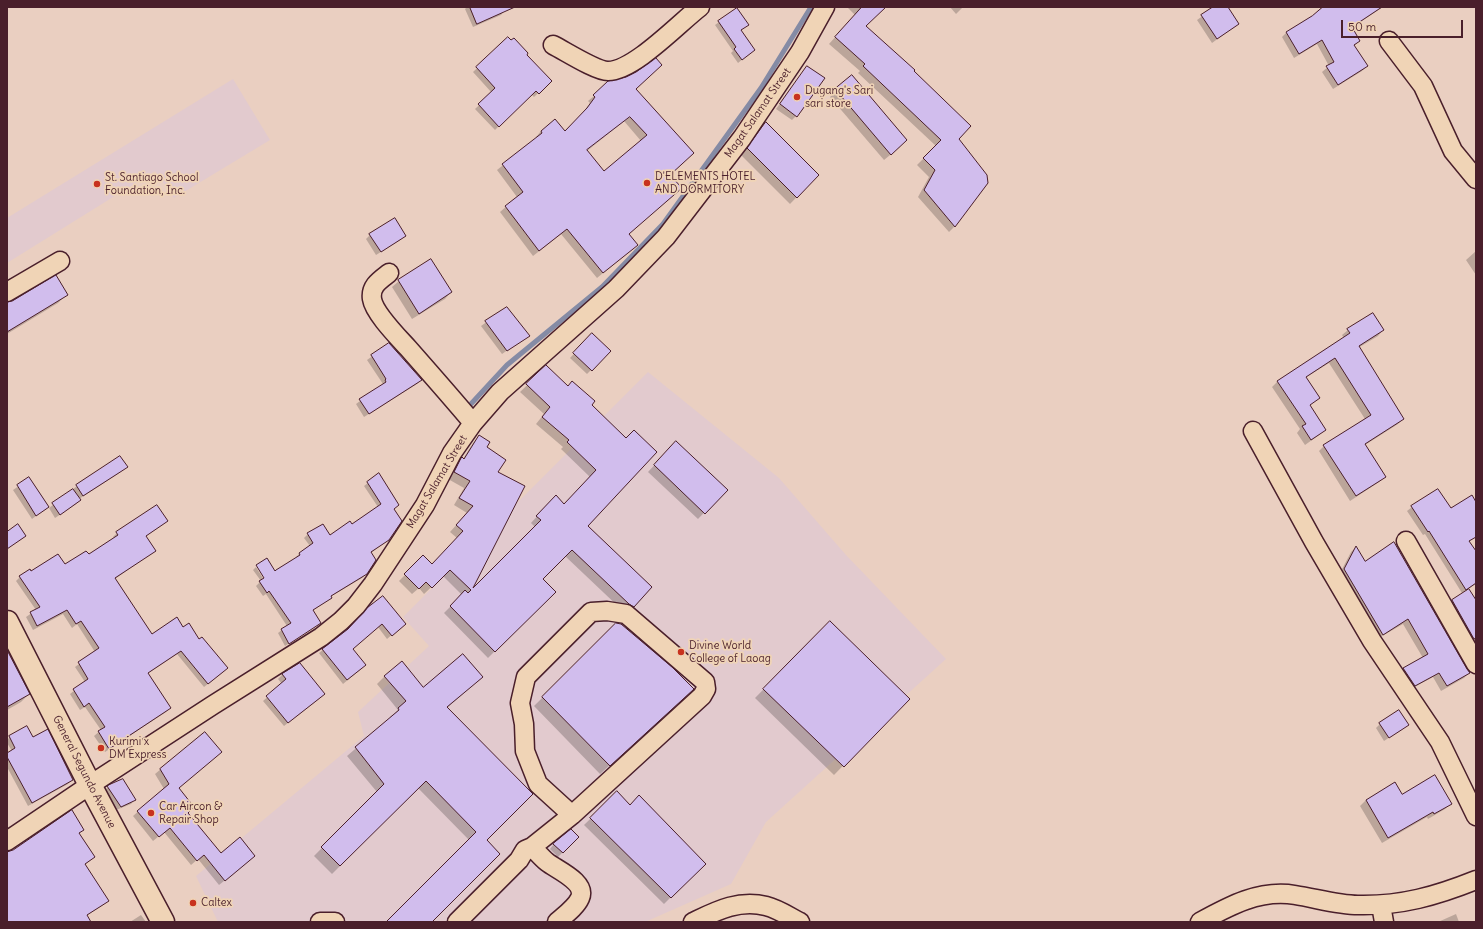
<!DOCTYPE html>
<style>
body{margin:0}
#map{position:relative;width:1483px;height:929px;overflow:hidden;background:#eacfc1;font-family:Delius,sans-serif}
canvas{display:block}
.frame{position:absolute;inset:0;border:8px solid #4a1f2b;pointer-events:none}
.scale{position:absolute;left:1341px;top:20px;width:122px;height:18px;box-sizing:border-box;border:2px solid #4a1f2b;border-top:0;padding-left:5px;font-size:12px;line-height:14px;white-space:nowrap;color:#4a1f2b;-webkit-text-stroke:3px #f0d4b6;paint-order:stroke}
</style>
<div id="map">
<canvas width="1483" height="929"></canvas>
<div class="frame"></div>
<div class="scale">50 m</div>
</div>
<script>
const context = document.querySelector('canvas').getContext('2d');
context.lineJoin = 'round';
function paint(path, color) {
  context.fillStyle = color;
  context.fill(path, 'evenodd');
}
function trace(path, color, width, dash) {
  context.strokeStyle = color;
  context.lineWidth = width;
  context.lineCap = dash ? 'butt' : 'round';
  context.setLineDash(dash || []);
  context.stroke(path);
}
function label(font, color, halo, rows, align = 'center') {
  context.font = font + ' Delius,sans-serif';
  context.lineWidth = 3.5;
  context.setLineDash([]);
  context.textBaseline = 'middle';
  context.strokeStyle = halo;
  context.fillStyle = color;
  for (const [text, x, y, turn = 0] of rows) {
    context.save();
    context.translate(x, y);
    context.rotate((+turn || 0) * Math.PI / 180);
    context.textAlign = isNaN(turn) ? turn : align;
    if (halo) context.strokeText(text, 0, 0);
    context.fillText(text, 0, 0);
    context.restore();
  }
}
paint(new Path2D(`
 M233,79l37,61 -96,58 -19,-27 -148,92v-45z
 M648,372l131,106 67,77 100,104 -180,163 -35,62 -86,38h-427l-22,-46 168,-140 -6,-24 71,-66 -26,-29z`), '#e2cace');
paint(new Path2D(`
 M467,7h37l1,3 -4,5 -28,12 -8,-18z
 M847,7h39l-21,19 47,45 45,68 -2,87 -6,6 -31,-35 11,-20 -12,-12 19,-19 -78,-73 2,-2 -31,-27 26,-29z
 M950,7h13l-7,7z
 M1215,7h12l11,17 -26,19 -15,-23z
 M1326,7h57l-32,21 8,13 -5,5 13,20 -5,5 -29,18 -11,-17 7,-6 -12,-22 -23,14 -12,-21 4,-4z
 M737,9l11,16 -8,6 14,19 -16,13 -7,-10 2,-2 -18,-26z
 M508,39l18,16 25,26 -17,16 -3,-3 -36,36 -20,-21 17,-16 -19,-21z
 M807,67l-11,49 -4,4 -16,-11z
 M852,76l48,71 -16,13 -54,-63z
 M635,89l34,86 -41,59 3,16 -34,28 -36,-44 -28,22 -33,-44 17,-15 -20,-27 40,-32 -1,-1 5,-6 24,1 16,-17 9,-12 -2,-2 6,-5zM624,121l17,20 -37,32 -17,-22z
 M766,124l52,51 -28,29 -49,-49 19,-25z
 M370,235h35l-5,5 -24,15 -10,-16z
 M1476,251v24l-10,-15z
 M399,281l52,11 -6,7 -33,20 -20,-32z
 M67,294l-9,9 -51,31v-31z
 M506,308l22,28 -26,18 -21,-28z
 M1348,330h35l-5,6 -20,12 45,71 -5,5 -33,21 20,32 -6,5 -29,19 -31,-50 5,-5 41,-27 -36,-56 -24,15 14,20 -10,8 16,24 -6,5 -14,10 -8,-12 3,-4 -28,-42 5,-5 67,-44 -2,-3z
 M592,335l18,16 -23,23 -17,-16z
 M389,344l32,36 -4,4 -53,33 -8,-13 27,-20 -16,-24z
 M546,367l21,20 24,18 35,34 -40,87 47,80 -7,7 -3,-2 -58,-55 -23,23 12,13 -66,66 -44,-45 18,-18 -19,-19 -19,18 -5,-6 -7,6 -13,-13 24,-24 9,8 25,-27 -7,-6 17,-19 -13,-8 10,-17 -16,-9 7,-14 8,-6 10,-16 6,-7 18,36 27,14 -54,106 65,-65 -4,-4 18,-20 15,2 26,-28 -29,-28 2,-2 -27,-23 8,-10 -24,-22z
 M676,442l50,48 -28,29 -50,-47z
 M126,467l-4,4 -43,28 1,1 -4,4 -21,14 -6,-10 28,-22z
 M378,475l15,34 -4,30 -18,14 -5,21 -4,4 -32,19 -3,4 -15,10 8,12 -35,23 -7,-13 9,-7 -21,-32 -3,2 -7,-10 5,-5 -8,-11 3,-3 10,16 8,-11 23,-14 -1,-1 3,-3 11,-8 -6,-8 4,-4 22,2 21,-11 27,-18 -14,-21z
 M29,479l19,28 -16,12 -19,-29z
 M1476,504v33l-7,5 7,12v30l-14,9 -37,-59 -2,1 -16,-24 5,-4 38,3z
 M167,521l-22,16 9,14 -39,28 37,57 31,-8 16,13 24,31 -19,15 -27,-33 -30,20 22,34 -3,4 -61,40 -11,-16 7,-6 -16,-23 -5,3 -10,-16 15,-12 -10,-15 20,-15 -18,-28 -5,4 -9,-14 -30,16 -7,-13 10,-7 -20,-29 4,-4 11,-4 34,-7 23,-10 26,-18 -1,-1 4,-4z
 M1356,547l8,15 105,111 -5,5 -23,13 -8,-14 -24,13 -11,-16 6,-5 19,-11 -20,-34 -26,15 -38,-64 12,-23z
 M1469,591l7,11v38l-9,5 -21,-37 7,-7z
 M368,609l32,19 -13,11 -9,-12 -26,22 9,20 -18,15 -24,-31 29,-23z
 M830,622l78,77 -74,76 -79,-77z
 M617,624l67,74 -84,76 -66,-68z
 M7,652l22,42 -8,8 -14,8z
 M299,664l21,34 -36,28 -21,-25 19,-17 -4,-5 4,-4z
 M385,676l38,13 59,-12 -35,31 38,132 -55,82h-43l82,-82 -51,-52 -86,86 -18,-18 63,-64 -30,-36 44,-38 -1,-1 8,-7 -21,-26z
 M1380,724l28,1 -24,16 -8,-13z
 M204,733l-26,56 9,24 34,41 28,7 -30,24 -21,-26 -7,6 -27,-33 -11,9 -20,-25 31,-27 -9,-15z
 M10,737l23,2 39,41 -4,4 -40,22 -21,-39v-13l5,-3 -5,-8v-3z
 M1394,784l7,12 50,7 -6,6 -17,10 -1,-2 -45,26 -22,-37 6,-6z
 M108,787l27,12 -4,5 -15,6 -12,-19z
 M617,793l13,13 74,58 -40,40 -80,-79z
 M83,829l-4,5 15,23 -9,8 23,35 -5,5 -17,11 4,6h-83v-68z
 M578,837l-20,20 -8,-8 4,-5z
 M1456,914l3,8h-21z
 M141,915l5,7h-16z`), '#0003');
trace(new Path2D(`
 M470,405l37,-40 95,-78 61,-63 98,-136 50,-81`), '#858ba5', 5);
const building = new Path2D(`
 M470,7h45l-38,17z
 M862,7h24l-20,19 49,44 -1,1 57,55 -12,13 28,36 1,8 -33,44 -31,-37 11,-20 -12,-12 18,-18 -78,-74 2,-2 -30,-27z
 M1213,7h15l11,17 -22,15 -16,-24z
 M1323,7h59l-30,20 8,14 -6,4 14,21 -30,19 -12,-19 8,-4 -12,-22 -23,14 -13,-22 26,-16z
 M737,8l12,17 -8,5 14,20 -13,10 -8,-11 2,-2 -18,-26z
 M508,37l3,3 3,-2 14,15 -1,2 25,26 -13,13 -3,-3 -37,36 -21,-23 17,-16 -19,-21z
 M656,58l6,7 -26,24 58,64 -24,22 12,13 -53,46 9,11 -35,28 -36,-44 -28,22 -34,-45 18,-14 -21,-28 40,-31 -1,-2 14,-12 10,12 22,-23 8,-11 -2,-2 15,-14 18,-4 10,-5zM630,117l17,18 -43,36 -17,-21z
 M807,66l18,12 -28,39 -17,-13z
 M852,75l55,65 -16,15 -56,-66z
 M766,122l53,53 -22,23 -50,-50z
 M395,218l11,18 -25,16 -12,-18z
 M431,259l21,33 -33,22 -21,-34z
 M56,275l12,20 -61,37v-30l5,-1z
 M507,307l23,29 -23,15 -22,-30z
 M1373,313l11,17 -25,16 45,73 -39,25 21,33 -30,19 -33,-51 48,-30 -36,-57 -29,19 14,21 -10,7 16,25 -15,10 -9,-14 4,-2 -29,-43 73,-48 -3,-4z
 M592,333l19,18 -19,20 -19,-18z
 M389,343l33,37 -53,34 -10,-15 27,-17 -1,-2 1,-1 -15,-24z
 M546,365l22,21 4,-5 23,20 -3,4 34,33 8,-8 23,22 -69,74 64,61 -18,20 -5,-3 -57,-54 -29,29 13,13 -61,60 -45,-46 15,-16 3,3 3,-3 -21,-20 -18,18 -6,-6 -7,7 -15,-15 19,-19 9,9 31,-33 -7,-6 17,-19 -14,-8 11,-17 -16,-9 7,-14 1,-1 2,2 15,-24 11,7 -3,5 19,13 -8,12 27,14 -52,102 68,-68 -5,-4 20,-21 8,9 32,-34 -29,-28 2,-2 -27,-23 8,-10 -24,-23z
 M676,441l52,49 -23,24 -51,-49z
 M120,456l8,11 -45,29 -7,-11z
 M379,473l20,32 -5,4 8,12 -13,19 -18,12 5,8 -9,14 -36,22 1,2 -19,12 8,13 -32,21 -8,-15 10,-6 -22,-32 -2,2 -8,-12 5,-3 -8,-13 11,-7 8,13 1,-1 24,-15 -1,-2 14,-10 -6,-10 16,-9 7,11 20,-14 2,3 29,-20 -14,-22z
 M29,477l20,30 -13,9 -19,-31z
 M73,489l8,11 -21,15 -8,-12z
 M1438,489l13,19 21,-13 4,7v35l-7,4 7,10v32l-10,7 -37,-59 -1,1 -17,-26z
 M157,505l11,16 -22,15 10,15 -41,27 37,56 25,-17 6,10 6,-4 10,16 3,-2 26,31 -20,16 -27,-33 -33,22 23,35 -62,41 -11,-18 7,-4 -16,-24 -5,4 -11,-18 15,-10 -10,-17 21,-14 -18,-27 -5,3 -9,-14 -30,16 -7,-14 10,-5 -21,-31 11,-7 1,2 27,-17 7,10 21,-13 3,3 29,-19 -2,-3z
 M18,524l8,12 -19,13v-17z
 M1394,542l73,127 3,4 -23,13 -8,-13 -24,13 -12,-18 25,-14 -20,-35 -25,16 -39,-66 12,-23 9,15z
 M1469,589l7,11v38l-2,1 -22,-39z
 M383,596l23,28 -14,12 -10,-12 -29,25 13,16 -19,15 -25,-31 26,-20 19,-21z
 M830,621l80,78 -66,68 -81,-78z
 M616,623l5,1 51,43 22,22 -84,77 -68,-69z
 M7,650l23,44 -23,13z
 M463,654l20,23 -36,30 86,87 -46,46 13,14 -68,68h-46l90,-90 -50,-51 -86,85 -19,-19 63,-63 -29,-37 44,-37 -1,-2 8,-7 -22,-25 18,-15 21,26z
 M300,663l25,31 -37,29 -22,-27 20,-17 -4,-5z
 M1399,710l10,15 -20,13 -10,-15z
 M27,726l6,11 15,-8 25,51 -41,23 -25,-46v-4l8,-5 -6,-12z
 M205,732l17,20 -43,36 15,19 -6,6 33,40 19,-16 15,19 -30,25 -21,-26 -7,6 -27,-33 -11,9 -22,-26 32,-27 -9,-15z
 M1435,775l17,29 -18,10 -1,-2 -45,26 -22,-38 29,-18 7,12z
 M123,779l13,21 -15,7 -14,-21z
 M617,791l13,14 9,-10 67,69 -35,34 -81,-80z
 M72,810l12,20 -5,3 16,24 -10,7 24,37 -22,14 4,7h-84v-70l6,-2z
 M571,829l8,8 -16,16 -10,-9z`);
paint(building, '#d1bded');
trace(building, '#4a1f2b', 1);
const minor = new Path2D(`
 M1389,41l34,45 30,65 23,28
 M553,45c12,6 43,26 55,26 26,0 71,-48 92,-64
 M389,273c-9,7 -19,13 -17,26 2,14 27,39 36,49 22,25 44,50 65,75
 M7,292l53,-31
 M1253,431l61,111 58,99 68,101 36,74
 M1406,541l70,123
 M7,841l83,-56 123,-80 108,-68 20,-16 15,-15 17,-22 52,-79 27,-52 21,-30 27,-31 116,-103 50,-52 76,-99 58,-86 25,-45
 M532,847l40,-32 130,-119 4,-7 -1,-7 -79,-68 -19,-3 -16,1 -65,65 -6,26 4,21 1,27 13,33 34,31
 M1381,905l3,17
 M320,922h15
 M457,922l62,-62 6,-10 7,-3c5,5 10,11 15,15 10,8 40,20 33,36 -4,9 -15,17 -23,24
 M693,922c23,-11 46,-23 73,-16 12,3 24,11 34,16
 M1200,922c29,-16 60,-33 95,-27 20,3 43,10 63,10 43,1 78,-9 118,-25`);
const highway = new Path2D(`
 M7,622l83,163 73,137`);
trace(minor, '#4a1f2b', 21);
trace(highway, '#4a1f2b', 25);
trace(minor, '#f0d4b6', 18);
trace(highway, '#f0d4b6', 22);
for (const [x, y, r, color] of [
 [797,97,4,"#c8321e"],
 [647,183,4,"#c8321e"],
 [97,184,4,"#c8321e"],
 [681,652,4,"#c8321e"],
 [101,748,4,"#c8321e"],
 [151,813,4,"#c8321e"],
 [193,903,4,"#c8321e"]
]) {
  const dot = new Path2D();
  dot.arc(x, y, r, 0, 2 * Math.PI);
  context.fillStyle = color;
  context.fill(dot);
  trace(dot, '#f0d4b6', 1.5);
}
label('11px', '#4a1f2b', '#f0d4b6', [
 ["Dugang's Sari",805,91],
 ["sari store",805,104],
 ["D'ELEMENTS HOTEL",655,177],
 ["AND DORMITORY",655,190],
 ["St. Santiago School",105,178],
 ["Foundation, Inc.",105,191],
 ["Divine World",689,646],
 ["College of Laoag",689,659],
 ["Kurimi x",109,742],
 ["DM Express",109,755],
 ["Car Aircon &",159,807],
 ["Repair Shop",159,820],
 ["Caltex",201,903]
], 'left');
label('11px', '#4a1f2b', '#f0d4b6', [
 ["Magat Salamat Street",758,113,-55],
 ["Magat Salamat Street",437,482,-59],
 ["General Segundo Avenue",84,772,63]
]);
</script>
